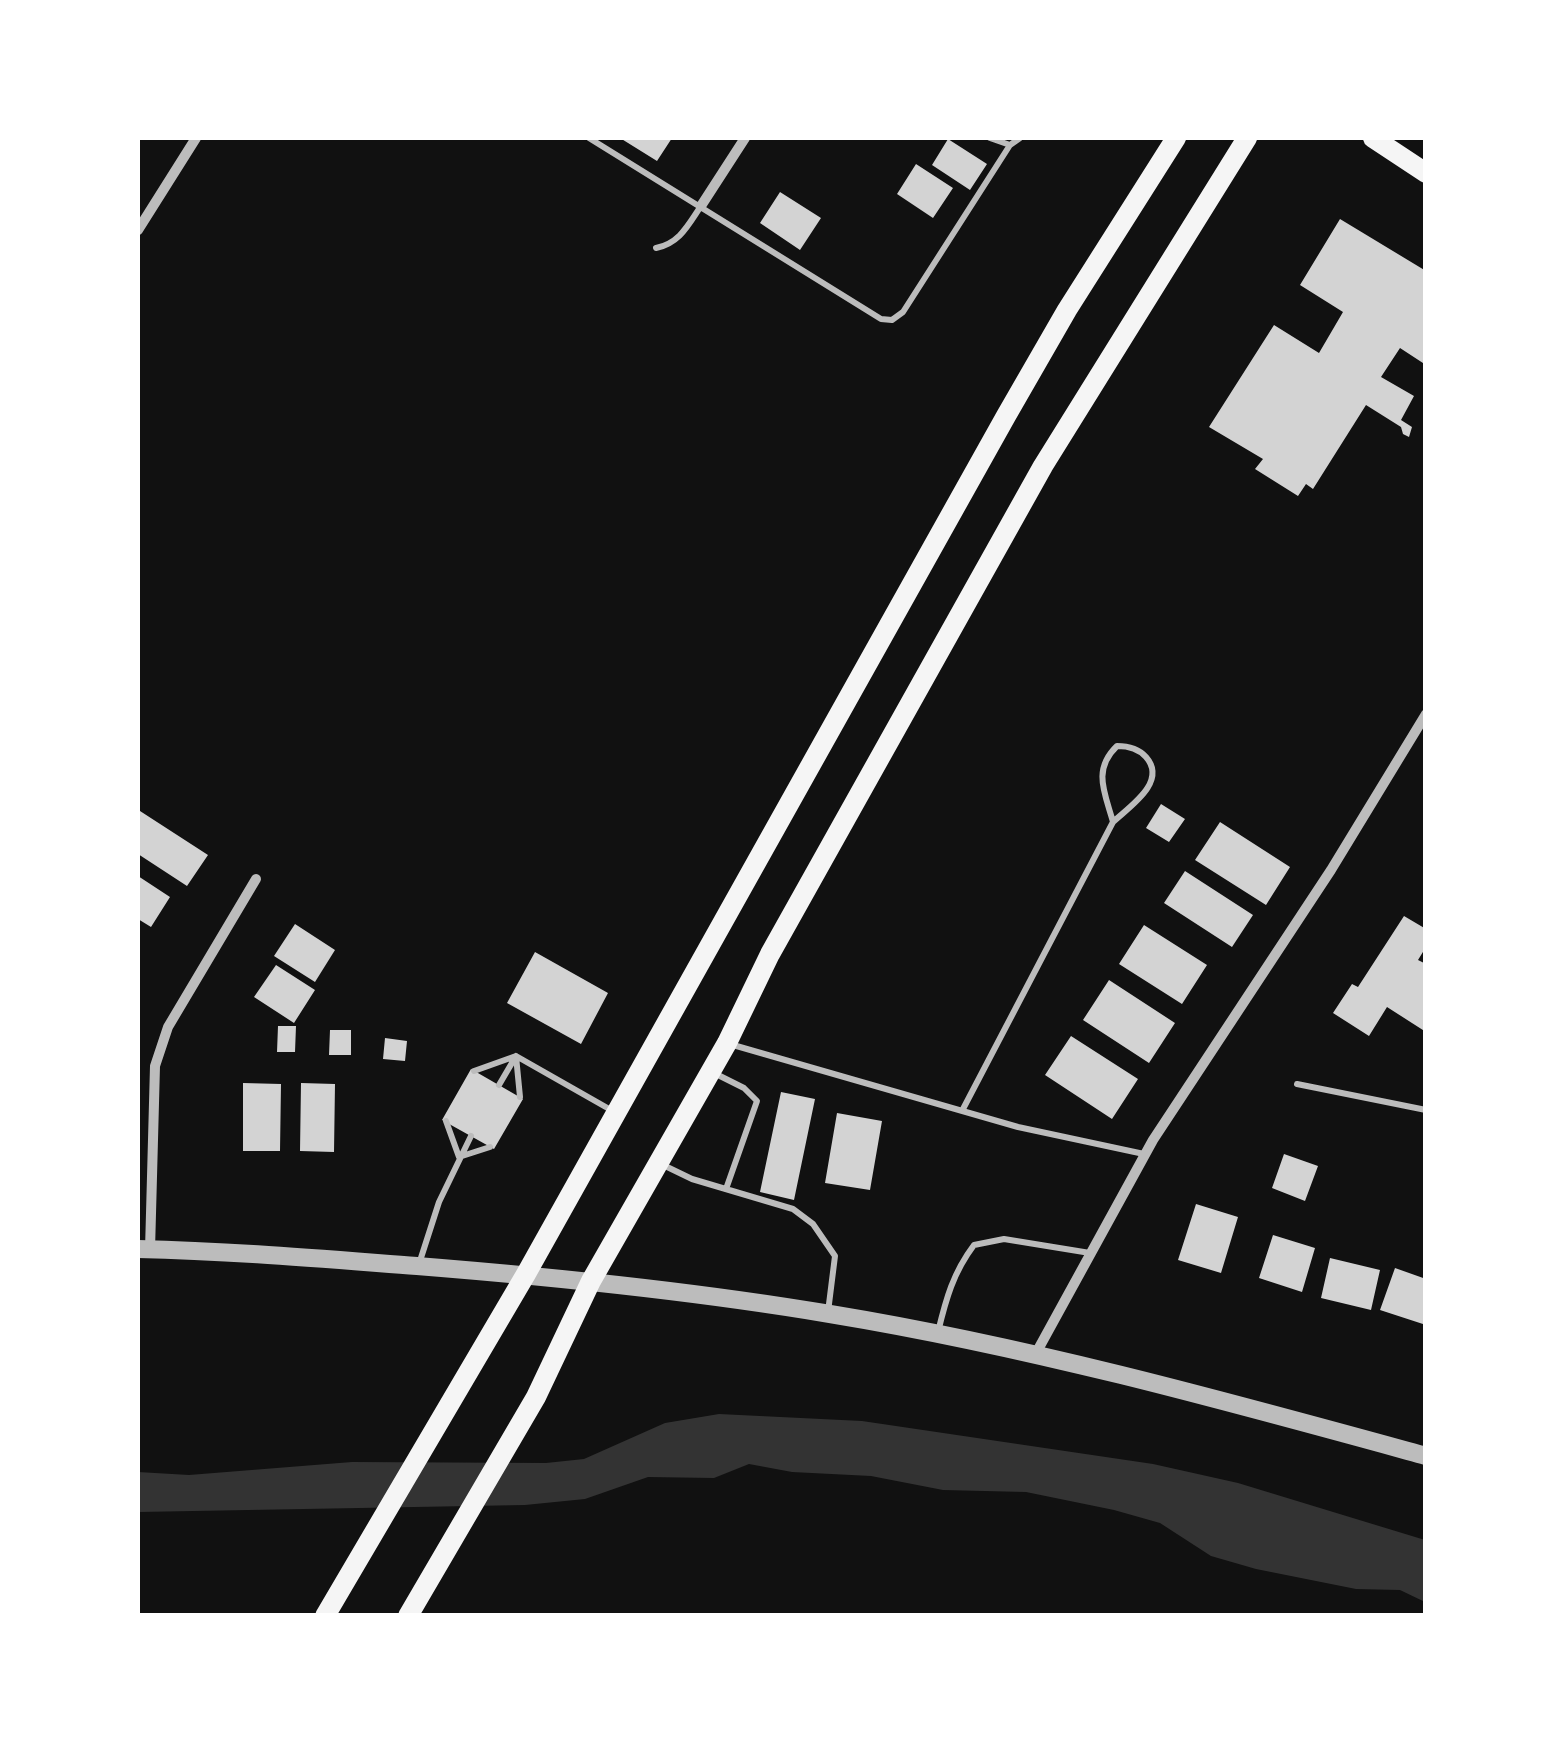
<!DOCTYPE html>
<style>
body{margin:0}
#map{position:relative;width:1563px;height:1753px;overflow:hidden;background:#111;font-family:Cabin,sans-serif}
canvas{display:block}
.frame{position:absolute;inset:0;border:140px solid #fff;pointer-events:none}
</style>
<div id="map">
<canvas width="1563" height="1753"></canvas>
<div class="frame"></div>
</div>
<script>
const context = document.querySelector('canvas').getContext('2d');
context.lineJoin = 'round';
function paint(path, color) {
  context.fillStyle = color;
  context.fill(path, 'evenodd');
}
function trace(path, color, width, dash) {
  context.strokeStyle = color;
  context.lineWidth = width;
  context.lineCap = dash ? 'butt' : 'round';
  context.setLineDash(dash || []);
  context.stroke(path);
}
paint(new Path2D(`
 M719,1414l143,7 291,43 85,19 187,57v62l-25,-12 -44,-1 -100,-20 -45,-13 -51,-33 -46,-13 -88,-18 -83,-2 -72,-14 -79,-4 -43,-8 -35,14 -66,-1 -63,22 -60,6 -387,7v-40l51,3 163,-13 194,1 38,-4 81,-36z`), '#333');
paint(new Path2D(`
 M620,138h52l-15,23z
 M948,139l39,25 -17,26 -38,-25z
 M916,164l37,24 -20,30 -36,-24z
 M780,192l41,26 -21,32 -40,-27z
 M1340,219l86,52v94l-26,-17 -19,29 33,19 -13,24 11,7 -3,10 -6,-3 -2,-7 -35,-22 -53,84 -7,-5 -8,12 -43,-27 8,-10 -54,-32 65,-102 45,28 24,-41 -43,-27z
 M1161,804l24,15 -16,23 -23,-14z
 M140,811l68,44 -21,31 -49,-32z
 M1220,822l70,45 -24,38 -71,-45z
 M1185,871l68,44 -21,32 -68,-44z
 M138,876l32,21 -19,30 -13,-8z
 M1404,916l22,13v18l-8,13 8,4v68l-39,-25 -18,29 -36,-23 19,-29 6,3z
 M295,924l40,26 -20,32 -41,-26z
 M1144,925l63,40 -25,39 -63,-40z
 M535,952l73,41 -27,51 -74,-41z
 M276,965l39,25 -21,33 -40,-26z
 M1109,980l66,43 -26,40 -66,-43z
 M278,1026h18l-1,26h-18z
 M330,1030h21v25h-22z
 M1071,1036l67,43 -26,40 -67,-44z
 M385,1038l22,3 -2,20 -22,-2z
 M471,1069l52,30 -29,50 -52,-29z
 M243,1083l38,1 -1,67h-37z
 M301,1083l34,1 -1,68 -34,-1z
 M781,1092l34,7 -21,101 -34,-8z
 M837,1113l45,8 -12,69 -45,-7z
 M1284,1154l34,12 -13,35 -33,-13z
 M1196,1204l42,13 -17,56 -43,-13z
 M1273,1235l42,13 -13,44 -43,-14z
 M1330,1258l50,12 -9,40 -50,-12z
 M1395,1268l31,11v46l-46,-15z`), '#d3d3d3');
trace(new Path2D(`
 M589,138l292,181 11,1 11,-8 107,-167 10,-7
 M990,138l20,7
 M656,248c24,-5 32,-23 45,-42
 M1117,746c11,0 21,2 29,11 22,25 -17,50 -33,65 -8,-29 -21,-52 4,-76z
 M733,1045l285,82 126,27
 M474,1071l42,-15 4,41
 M716,1074l28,14 13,13 -31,88
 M1297,1084l129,26
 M499,1085l17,-29 95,54
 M963,1109l150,-287
 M446,1121l13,36 31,-10
 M663,1165l29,14 101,30 20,15 22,32 -7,56
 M419,1264l20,-62 32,-66
 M938,1332c8,-33 15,-59 36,-87l30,-6 86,14`), '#bcbcbc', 6);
trace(new Path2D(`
 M701,206l44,-68
 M138,230l58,-92
 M150,1250l5,-184 13,-39 88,-148
 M1035,1355l118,-215 178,-270 95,-156`), '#bcbcbc', 10);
trace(new Path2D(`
 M138,1249c93,2 186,10 279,17 138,11 276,25 413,48 201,33 399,88 596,142`), '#bcbcbc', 18);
trace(new Path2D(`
 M1373,138l53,35
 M325,1616l201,-342 480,-858 61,-106 109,-172
 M408,1616l128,-219 55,-116 136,-238 43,-89 273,-488 204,-328`), '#f5f5f5', 20);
</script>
